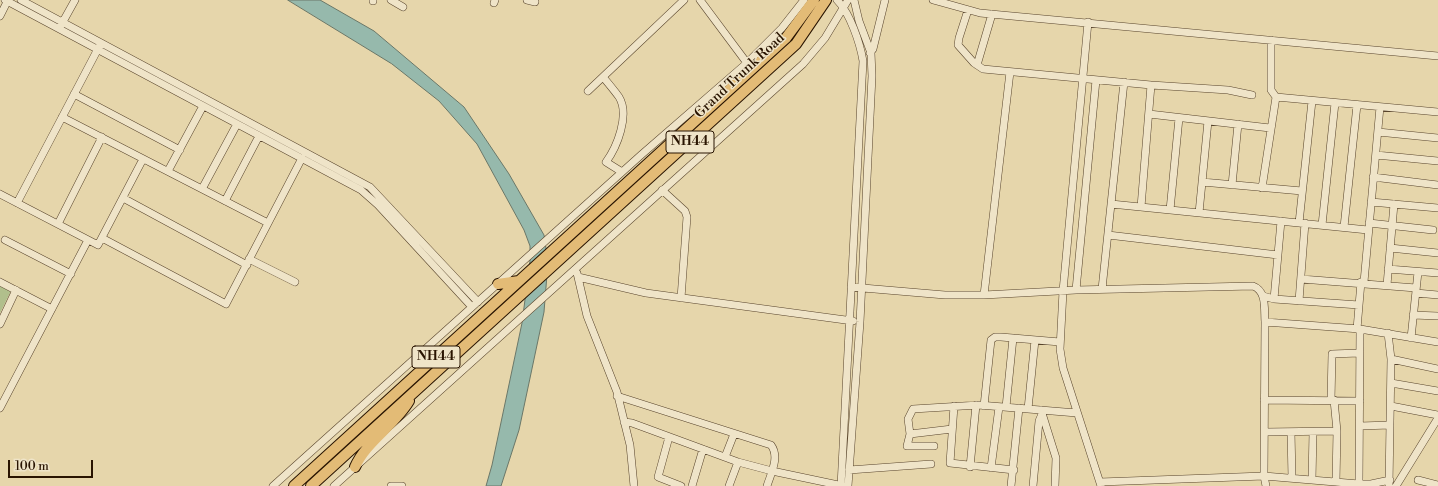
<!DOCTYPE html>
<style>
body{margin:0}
#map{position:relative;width:1438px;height:486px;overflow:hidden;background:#e6d6ab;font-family:"Libre Bodoni",serif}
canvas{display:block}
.scale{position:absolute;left:8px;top:460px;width:85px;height:18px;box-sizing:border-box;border:2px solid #291401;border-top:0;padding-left:5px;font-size:12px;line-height:14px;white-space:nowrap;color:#291401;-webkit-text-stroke:3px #efe4c8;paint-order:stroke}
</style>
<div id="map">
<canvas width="1438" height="486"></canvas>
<div class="scale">100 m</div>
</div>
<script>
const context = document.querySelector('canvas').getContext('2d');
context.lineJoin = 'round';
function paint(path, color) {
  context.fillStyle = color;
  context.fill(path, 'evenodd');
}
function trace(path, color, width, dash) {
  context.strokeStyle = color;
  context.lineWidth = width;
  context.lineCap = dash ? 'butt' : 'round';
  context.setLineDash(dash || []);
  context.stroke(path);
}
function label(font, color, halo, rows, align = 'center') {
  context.font = font + ' "Libre Bodoni",serif';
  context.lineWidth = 3;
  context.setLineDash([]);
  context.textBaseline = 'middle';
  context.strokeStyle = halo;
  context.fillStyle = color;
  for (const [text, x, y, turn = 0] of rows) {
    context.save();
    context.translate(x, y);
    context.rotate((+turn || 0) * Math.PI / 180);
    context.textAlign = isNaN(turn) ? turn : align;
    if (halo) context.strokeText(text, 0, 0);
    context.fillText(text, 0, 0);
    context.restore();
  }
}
paint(new Path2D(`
 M0,286l11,5 -11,22z`), '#b1bf8c');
const water = new Path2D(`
 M288,0h32l54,31 90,76 45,67 35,61 4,27 -4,50 -25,118 -18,56h-15l6,-21 30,-142 8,-62v-15l-6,-16 -47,-86 -38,-43 -47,-37z`);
paint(water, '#96b9ac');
trace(water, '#6a7768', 1);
const minor = new Path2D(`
 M5,0l356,190 17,15 94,102
 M21,0l349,187 108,115
 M391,0l12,7
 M527,0l8,2
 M700,0l47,63
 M837,0c13,13 23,43 26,61l-22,425
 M933,0l47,13 458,43
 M373,1v-1
 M494,3l1,-3
 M968,10l-9,28 -1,7 16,18 9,6 168,16 77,5 24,5
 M0,16l8,-16
 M1088,22l-25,269 -3,58 3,19 38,118
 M60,27l15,-27
 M1271,40v50l5,7 162,15
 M870,53l3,-4 12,-49
 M977,65l15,-51
 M603,77c5,6 11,13 16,20 11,18 -2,50 -13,65l16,10
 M588,91l96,-91
 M74,94l106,56
 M1149,114l121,14
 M62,117l206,106
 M1378,132l60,6
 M1376,155l62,6
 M168,171l35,-65
 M1373,177l65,8
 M1202,182l100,9
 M1232,185l6,-61
 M1262,188l14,-91
 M202,189l35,-65
 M662,190l23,21 2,6 -6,81
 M0,194l98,51 45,-86
 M123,198l124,67
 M225,201l34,-65
 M1371,202l67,6
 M17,203l83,-158
 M1111,204l257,26
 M1141,207l10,-122
 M1170,210l9,-92
 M1199,213l9,-92
 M1299,223l13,-122
 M1369,223l64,7
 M58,224l44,-87
 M1322,225l13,-122
 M1344,227l13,-122
 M1108,235l170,20
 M102,238l124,66 76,-146
 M5,240l66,34
 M1390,248l48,5
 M249,259l46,23
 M1388,269l50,4
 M577,273l10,43 30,76 13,53 4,41
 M578,277l68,16 207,28
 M1301,279l115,9
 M0,282l52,27
 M1364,282l16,-175
 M1387,285l7,-81
 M851,287l94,8h39l92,-5 177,-4c14,5 11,23 12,36l-1,154 2,10
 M1102,289l22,-207
 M1076,290l20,-210
 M1416,293l22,2
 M984,295l26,-223
 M1263,296l11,3 85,6
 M1274,299l7,-78
 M1299,301l6,-78
 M1413,315l25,1
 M1265,322l95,7 78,13
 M0,324l16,-34
 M1357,329l4,-47
 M1388,333l3,26 -2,127
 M1411,338l7,-66
 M1391,359l47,10
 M1391,383l47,8
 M617,396l154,49c9,12 0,28 -4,41
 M1264,400l96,1
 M1331,400l1,-46 27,-1
 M1334,400l3,31 -1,51
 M954,406l-4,57 64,7
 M984,406l7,-66 4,-3h6l59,5
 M1391,406l47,9
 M1006,407l7,-69
 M0,408l88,-168
 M1028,409l7,-69
 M1041,410l15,48 -1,28
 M624,422l8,1 106,39 34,9 71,15
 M1360,426l30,-1
 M1265,432l72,-1
 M1291,432l1,46
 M910,434l42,-5
 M669,437l-11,40 23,9
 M934,446h-27l3,-12 -2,-15 5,-10 66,-4 98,8
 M725,457l9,-23
 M970,467l6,-62
 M991,468l8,-61
 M849,470l82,-6
 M1312,480l1,-48
 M1418,480l20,5
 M1100,482l164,-6 95,8h12l19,-4
 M1359,484l1,-155
 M273,486l368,-331 106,-92 35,-35 22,-28
 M334,486l469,-422 22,-26 23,-38
 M391,486h11
 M692,486l11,-37
 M729,486l9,-24
 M848,486l12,-164 12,-246 -1,-23 -12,-32 -5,-21
 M1011,486l8,-78
 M1033,486l6,-65 3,-7
 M1396,486l42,-68`);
const highway = new Path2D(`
 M498,284l21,-3
 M355,467c11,-25 39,-41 54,-66
 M294,486l492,-448 28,-38
 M311,486l485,-442 30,-44`);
trace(minor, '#58442c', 8);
trace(highway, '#291401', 12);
trace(minor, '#efe4c8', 7);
trace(highway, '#e3bb76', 10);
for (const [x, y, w] of [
 [690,142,48],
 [436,357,48]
]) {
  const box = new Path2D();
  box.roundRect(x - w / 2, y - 11, w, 22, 3);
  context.fillStyle = '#efe4c8';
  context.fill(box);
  trace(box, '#291401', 1);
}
label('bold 13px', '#291401', null, [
 ["NH44",690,142],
 ["NH44",436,357]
]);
label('14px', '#291401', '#efe4c8', [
 ["Grand Trunk Road",740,76,-43]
]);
</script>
